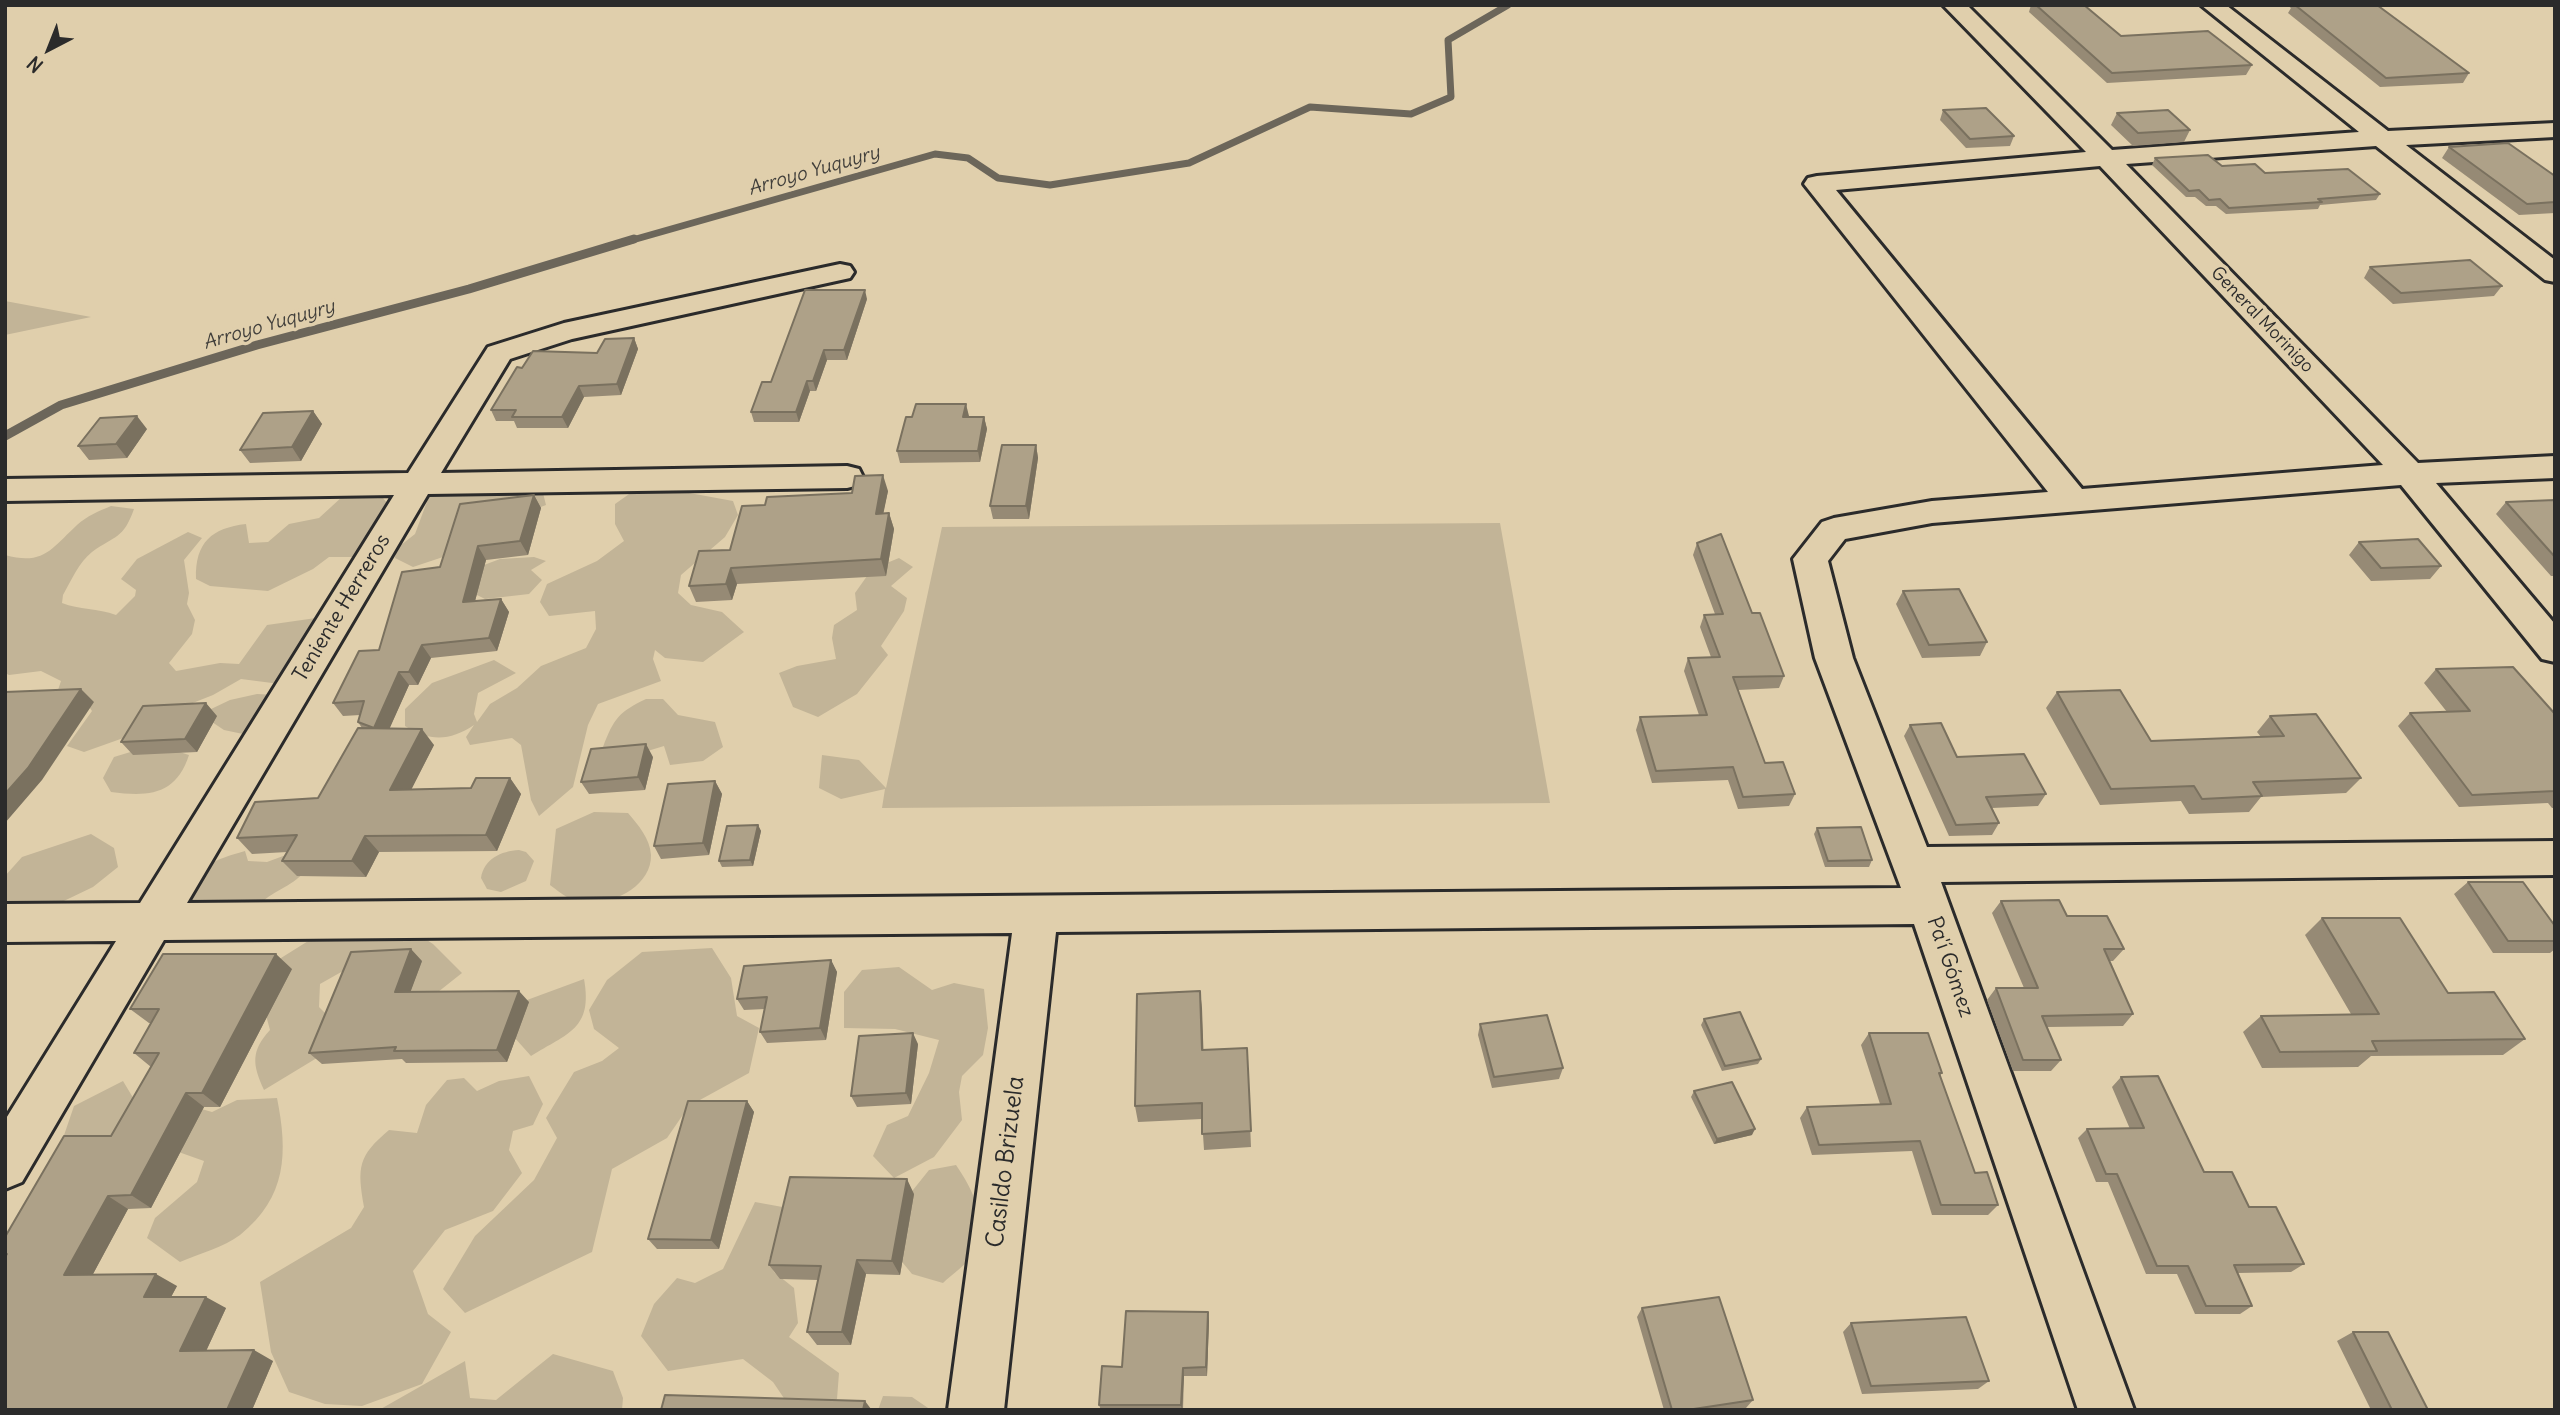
<!DOCTYPE html>
<meta charset="utf-8">
<style>
body{margin:0}
#map{position:relative;width:2560px;height:1415px;overflow:hidden;background:#e0cfac;font-family:Delius,sans-serif}
canvas{display:block}
.frame{position:absolute;inset:0;border:7px solid #2b2b2b;pointer-events:none}
.north{position:absolute;left:14px;top:14px;width:70px;height:70px;-webkit-text-stroke:5px #e0cfac;paint-order:stroke;rotate:222deg;font-size:19px;font-weight:700;line-height:28px;text-align:center;color:#2b2b2b}
.north::after{content:'';display:block;margin:auto;width:24px;height:32px;background:#2b2b2b;clip-path:polygon(50% 0,100% 100%,50% 72%,0 100%)}
</style>
<div id="map">
<canvas width="2560" height="1415"></canvas>
<div class="frame"></div>
<div class="north">N</div>
</div>
<script>
const context = document.querySelector('canvas').getContext('2d');
context.lineJoin = 'round';
function paint(path, color) {
  context.fillStyle = color;
  context.fill(path, 'evenodd');
}
function trace(path, color, width, dash) {
  context.strokeStyle = color;
  context.lineWidth = width;
  context.lineCap = dash ? 'butt' : 'round';
  context.setLineDash(dash || []);
  context.stroke(path);
}
function label(font, color, halo, rows, align = 'center') {
  context.font = font + ' Delius,sans-serif';
  context.lineWidth = 7;
  context.setLineDash([]);
  context.textBaseline = 'middle';
  context.strokeStyle = halo;
  context.fillStyle = color;
  for (const [text, x, y, turn = 0] of rows) {
    context.save();
    context.translate(x, y);
    context.rotate((+turn || 0) * Math.PI / 180);
    context.textAlign = isNaN(turn) ? turn : align;
    if (halo) context.strokeText(text, 0, 0);
    context.fillText(text, 0, 0);
    context.restore();
  }
}
paint(new Path2D(`
 M5,301l86,16 -86,18z
 M373,485l17,22 -12,13 17,14 -32,23h-34l-16,12 -45,22 -58,-5 -14,-7c-1,-37 16,-51 50,-55l3,19 19,-1 21,-18 30,-6 24,-22z
 M432,488l110,1 4,16 -21,8 -44,-3 -28,15 -1,29 -39,13 -18,-9 1,-9 19,-15z
 M673,490l60,11 5,14 -13,22 -44,38 -3,18 13,12 31,7 22,20 -41,30 -38,-4 -10,-8 -2,9 8,22 -63,23 -10,21 -15,62 -34,29 -8,-16 -10,-55 -9,-7 -42,7 -4,-8 8,-12c-24,16 -44,17 -69,1v-17l27,-26 62,-23 22,13 -38,20 -4,21 3,8 13,-18 27,-16 24,-22 45,-18 10,-19 -1,-18 -46,5 -9,-14 7,-18 50,-23 27,-20 -9,-17v-20l17,-12z
 M111,506l23,3c-11,31 -19,26 -42,43 -13,10 -21,29 -29,43l-1,8c17,7 36,5 54,12l19,-19 1,-6 -15,-11 16,-20 51,-27 14,6 -18,22 5,33 -2,11 8,16 -3,14 -23,29 7,8 44,-8 19,1 28,-39 49,-7 32,8 -68,58 -39,-5 -28,16 -71,28 -13,13 -45,16 -17,-6 25,-35 -9,-13 -30,7 8,-24 -20,-10 -32,4 -4,-2v-118c39,11 47,-7 72,-30 10,-9 22,-14 34,-19z
 M1500,523l50,280 -668,5 3,-19 -44,10 -22,-11 3,-33 37,5 27,28 56,-261z
 M534,557l12,4 -15,9 11,10 -13,14 -44,5 -10,-5 9,-29 16,-6z
 M899,558l14,9 -22,19 16,12 -3,13 -23,35 7,9 -31,39 -39,23 -25,-10 -14,-34 18,-7 39,-7 -4,-21 2,-13 23,-15 -2,-17 17,-24z
 M257,694l19,1 -14,29 -19,10 -19,-4 -15,-10v-10l21,-10z
 M646,699h17l15,16 37,7 8,25 -20,14 -33,4 -6,-19 -46,14 -15,-13c11,-29 16,-35 43,-48z
 M164,747l25,8c-13,40 -40,42 -78,37l-8,-14 11,-21 23,-7z
 M594,812l34,1c10,12 22,25 23,42 1,35 -50,56 -78,45 -8,-3 -16,-10 -23,-15l6,-56z
 M91,834l23,14 4,19 -25,20 -50,24 -38,-5v-30l17,-19z
 M519,850l7,2 8,9 -8,20 -25,11 -14,-3 -6,-11c3,-19 20,-27 38,-28z
 M245,851l3,10 19,1 27,-10 13,17c-19,22 -32,18 -52,40h-63l-10,-16c20,-28 31,-33 63,-42z
 M411,930l22,14 29,29 -24,19 -32,12 -40,-46 -46,26 -1,23 18,18 -7,25 -66,40c-12,-26 -13,-39 6,-60l-10,-37 5,-25 48,-30 63,1z
 M712,948l19,30 6,38 22,12 -10,45 -60,33 -22,32 -55,31 -20,83 -127,61 -22,-24 32,-53 59,-56 23,-42 -11,-20 28,-46 28,-11 17,-13 -25,-19 -5,-19 18,-30 35,-28z
 M899,967l33,23 22,-7 30,6 4,39 -5,27 -21,21 -3,16 3,28 -28,37 -40,21 -21,-22 14,-31 21,-9 21,-43 10,-33 -44,-11 -51,-1v-36l18,-22z
 M584,979c9,50 -16,54 -53,77l-17,-19 13,-37z
 M529,1076l14,28 -10,21 -20,6 -4,19 13,23 -29,38 -48,19 -32,41 15,43 23,18 -29,52 -60,22 -37,-2 -36,-12 -18,-40 -11,-70 91,-54 13,-21c-7,-40 -6,-51 25,-77l28,3 9,-28 21,-25 17,-2 13,13 22,-10z
 M123,1081l15,25 60,2 14,4 25,-12 40,-2c11,55 10,99 -37,137 -16,12 -41,19 -60,27l-33,-24 8,-20 42,-36 7,-21 -31,-11 -113,-3 14,-41z
 M956,1165c16,23 34,58 19,87 -6,11 -23,22 -32,31l-31,-9 -14,-17 11,-62 20,-25z
 M755,1202l33,6 6,18 -25,33 5,13 20,16 4,35 -9,14 50,36 -2,26 -26,11h-19l-19,-28 -30,-23 -75,12 -27,-35 13,-32 23,-26 18,5 28,-14z
 M553,1354l60,17 10,27 -1,12h-243l86,-49 5,37 26,2z
 M883,1396l29,1 19,13h-53z`), '#c2b497');
trace(new Path2D(`
 M629,241l306,-87 33,4 30,20 52,7 139,-22 121,-56 101,7 40,-17 -3,-57 60,-35`), '#6c665a', 7);
trace(new Path2D(`
 M5,436l56,-31 196,-60 212,-56 165,-50`), '#6c665a', 9);
const minor = new Path2D(`
 M1943,5h24l145,145 247,-18 -158,-127h25l162,126 167,-8v14l-149,8 149,115v22l-10,-2 -169,-134 -250,18 292,299 137,-7v22l-119,5 119,141v38l-13,-3 -141,-174 -469,38 -87,16 -17,22 25,97 74,189 628,-6v34l-614,7 193,528h-56l-164,-486 -858,8 -52,478h-56l64,-477 -848,7 -142,242 -17,7v-69l111,-179 -111,1v-38l135,-1 254,-408 -389,6v-22l403,-6 80,-126 76,-24 276,-59 10,2 4,6 -4,6 -278,61 -62,20 -69,114 406,-7 12,3 4,8 -4,8 -12,3 -419,6 -241,409 1714,-15 -86,-230 -22,-99 29,-37 12,-4 98,-17 116,-9 -244,-308 4,-6 9,-2 269,-24zM2100,166l283,299 -301,24 -246,-299z`);
trace(minor, '#2b2b2b', 6);
paint(minor, '#e0cfac');
paint(new Path2D(`
 M2031,5h53l37,31 131,29 -6,10 -139,8 -78,-71z
 M2287,5h90l92,68 -6,10 -83,4 -92,-74 3,-5z
 M1943,110l71,26 -4,10 -44,2 -26,-28z
 M2117,113l73,17 -6,12 -51,4 -22,-21z
 M2449,147l106,29v37l-36,2 -77,-57z
 M2155,158l110,15 115,21 -4,6 -56,5 -2,4 -92,5 -10,-8h-10l-11,-9h-9l-34,-32z
 M2370,267l132,19 -8,10 -101,8 -29,-26z
 M867,299l-20,61h-20l-11,31h-6l-11,31h-45l-3,-10 20,-30z
 M634,338l4,11 -17,46 -37,2 -16,31h-51l-3,-7h-18l-5,-11 106,-57z
 M313,411l9,13 -21,37 -51,2 -10,-13z
 M969,416l-1,1h16l3,12 -7,33 -80,1 -3,-12z
 M147,429l-20,29 -38,2 -11,-14z
 M1036,445l2,13 -9,61h-36l-3,-13z
 M888,491l-5,22h6l5,16 -8,47 -149,8 -5,16 -36,2 -7,-16 41,-36 35,-45z
 M534,495l7,13 -13,47 -42,5 -11,41 26,-2 8,13 -12,39 -66,7 -13,27h-9l-20,44 45,16 -23,44 60,-1 39,-10 11,16 -24,57 -118,1 -13,25 -69,-1 -15,-15 5,-9 -35,2 -15,-16 81,-40 44,-70 -4,-6 2,-7 -17,1 -10,-13 46,-53 61,-83z
 M2555,500v76h-4l-55,-62 10,-12z
 M2359,542l82,24 -11,13 -59,2 -22,-26z
 M1697,543l55,70 32,63 -5,12 -41,2 27,73 30,31 -6,12 -51,3 -10,-29 -76,3 -16,-53 4,-13 59,-2 -15,-44 4,-13 23,-1 -11,-30 4,-12 11,-1 -22,-59z
 M1903,591l84,51 -7,14 -58,2 -26,-54z
 M2436,669l119,45v94h-3l-4,-5 -89,4 -61,-81 12,-13 37,-1 -23,-29z
 M2057,692l94,49 110,-4 -4,-5 13,-16 91,62 -15,15 -85,4 -12,15 -60,2 -8,-13 -81,4 -54,-97z
 M217,716l-20,36 -64,3 -12,-13z
 M1910,725l47,32 89,37 -8,12 -46,2 7,15 -7,12 -43,1 -45,-100z
 M653,757l-8,33 -56,4 -8,-12z
 M715,781l7,13 -13,61 -48,4 -7,-13z
 M758,825l3,6 -8,35 -31,1 -3,-6z
 M1817,828l55,32 -3,7h-44l-11,-33z
 M2468,882l87,44v23l-5,4h-57l-39,-59z
 M2001,901l66,15 57,33 -11,12h-4l24,53 -10,12 -76,1 14,33 -10,11h-38l-26,-71 9,-12h28l-32,-75z
 M2322,918l126,75 77,46 -22,16 -132,1 -13,11 -96,1 -19,-36 18,-16 90,-2 -46,-79z
 M831,960l6,12 -11,68 -59,3 -7,-11 5,-23 -21,1 -7,-11z
 M422,961l-12,31 119,10 -22,60 -101,1 -4,-4 -80,5 -13,-11z
 M292,969l-72,138h-16l-53,101 -23,1 -35,65 84,12 -6,11 55,11 -20,43 67,10 -21,49h-247v-173l106,-101 40,-69 -17,-14 17,-30h-2l-19,-14z
 M1200,991l3,59 44,-2 4,99 -47,3 -2,-31 -64,3 -3,-16z
 M1704,1019l57,40 -3,5 -36,7 -21,-46z
 M1480,1024l83,44 -4,11 -67,9 -14,-53z
 M1869,1033l73,40 -2,3 35,97 23,32 -10,10h-56l-20,-64 -100,4 -12,-37 7,-11 73,-3 -19,-59z
 M918,1044l-7,60 -54,3 -6,-11z
 M2121,1077l83,95 45,35 55,57 -13,8 -54,1 15,33 -12,8h-45l-18,-40h-31l-38,-92h-12l-18,-44 9,-9h43l-18,-42z
 M1694,1091l58,44 -38,9 -23,-47z
 M747,1101l7,11 -35,137h-62l-9,-10z
 M914,1194l-14,81 -34,-1 -15,71h-34l-10,-13 11,-52 -38,-1 -11,-14z
 M1642,1308l111,92 -7,8 -11,2h-71l-27,-93z
 M1208,1312l1,9 -2,55h-23l-1,34h-82l-2,-5 23,-38z
 M1851,1323l138,58 -11,8 -116,5 -19,-62z
 M2353,1332l75,78h-57l-34,-69z`), '#968a75');
paint(new Path2D(`
 M865,290l2,9 -20,61 -3,-10z
 M634,338l4,11 -17,46 -4,-11z
 M824,350l3,10 -11,31 -3,-10z
 M807,381l3,10 -11,31 -3,-10z
 M579,386l5,11 -16,31 -6,-11z
 M966,404l3,12 -3,13 -3,-12z
 M313,411l9,13 -21,37 -9,-14z
 M137,416l10,13 -20,29 -11,-14z
 M984,417l3,12 -7,33 -2,-11z
 M1036,445l2,13 -9,61 -3,-13z
 M883,475l5,16 -8,39 -4,-16z
 M534,495l7,13 -13,47 -8,-14z
 M889,513l5,16 -8,47 -5,-17z
 M478,546l8,14 -15,56 -8,-14z
 M731,568l6,16 -5,16 -6,-16z
 M501,599l8,13 -12,39 -8,-13z
 M422,645l9,13 -13,27 -9,-13z
 M399,672l10,13 -25,56 -10,-13z
 M81,689l13,13 -52,78 -37,43v-29z
 M206,703l11,13 -20,36 -12,-13z
 M422,729l12,16 -31,61 -13,-16z
 M646,744l7,13 -8,33 -7,-13z
 M510,778l11,16 -24,57 -11,-16z
 M715,781l7,13 -13,61 -6,-12z
 M758,825l3,6 -8,35 -3,-6z
 M365,836l14,16 -13,25 -14,-16z
 M411,949l11,12 -16,43 -11,-12z
 M276,954l16,15 -72,138 -18,-14z
 M831,960l6,12 -11,68 -6,-12z
 M519,991l10,11 -22,60 -10,-12z
 M1200,991l2,17 2,59 -2,-17z
 M913,1033l5,11 -7,60 -5,-11z
 M186,1093l18,14 -53,101 -20,-13z
 M747,1101l7,11 -35,137 -8,-9z
 M1755,1129l-3,6 -38,9 3,-5z
 M907,1179l7,15 -14,81 -8,-14z
 M108,1196l20,13 -42,78 -22,-12z
 M857,1260l9,14 -15,71 -9,-13z
 M156,1274l21,12 -12,22 -21,-11z
 M206,1297l20,11 -25,54 -21,-11z
 M1208,1312l1,9 -2,55 -1,-9z
 M254,1350l19,11 -21,49h-25z
 M1183,1368l1,8 -2,34 -1,-5z
 M865,1401l6,8v1h-8z`), '#7a715f');
const building = new Path2D(`
 M2036,5h48l37,31 87,-5 44,34 -140,8z
 M2295,5h82l92,68 -83,5z
 M1986,108l28,28 -44,3 -27,-29z
 M2168,110l22,20 -52,3 -21,-20z
 M2508,143l47,33v26l-28,2 -78,-57z
 M2208,155l14,11 33,-2 10,9 83,-4 32,25 -62,5 4,3 -93,6 -9,-9 -11,1 -10,-10 -10,1 -34,-33z
 M2470,260l32,26 -101,7 -31,-26z
 M805,290h60l-21,60h-20l-11,31h-6l-11,31h-45l11,-30h9z
 M634,338l-17,46 -38,2 -17,31h-50l4,-7h-25l26,-43 5,1 11,-17 64,2 8,-14z
 M916,404h50l-3,13h21l-6,34h-81l9,-34h6z
 M313,411l-21,36 -52,3 23,-37z
 M137,416l-21,28 -38,2 22,-28z
 M1002,445h34l-10,61h-36z
 M883,475l-7,39 13,-1 -8,46 -150,9 -5,16 -37,2 10,-35 31,-1 12,-44 23,-1 2,-8 85,-4 3,-17z
 M534,495l-14,46 -42,5 -15,56 38,-3 -12,39 -67,7 -13,27h-10l-25,56 -16,-6 6,-21 -31,2 26,-52 20,-1 23,-78 38,-5 20,-63z
 M2555,500v57l-49,-55z
 M1721,534l31,79h8l24,63 -51,1 32,86 18,-1 12,32 -52,3 -10,-30 -77,4 -16,-54 67,-2 -19,-57 32,-1 -16,-42 19,-1 -26,-71z
 M2418,539l23,27 -60,2 -22,-26z
 M1959,589l28,53 -58,3 -26,-54z
 M2513,667l42,47v77l-83,4 -62,-82 60,-2 -34,-42z
 M81,689l-53,79 -23,26v-102z
 M2120,690l31,51 133,-5 -14,-20 46,-2 45,64 -108,4 9,14 -60,3 -8,-13 -83,3 -54,-97z
 M206,703l-21,36 -64,3 22,-36z
 M1941,723l16,34 67,-3 22,40 -60,3 13,26 -43,2 -46,-100z
 M358,728l64,1 -32,61 81,-2 5,-10h34l-24,57 -121,1 -13,25h-70l15,-26 -60,3 18,-36 63,-4z
 M646,744l-8,33 -57,5 10,-33z
 M715,781l-12,62 -49,3 14,-62z
 M758,825l-8,35 -31,1 8,-35z
 M1861,827l11,33 -44,1 -11,-33z
 M2468,882h55l32,44v15h-47z
 M2059,900l8,16h40l17,33h-20l29,65 -91,2 19,44h-38l-27,-72h42l-37,-87z
 M2322,918h78l48,75 46,-1 31,47 -153,2 5,10 -97,1 -19,-36 118,-2z
 M411,949l-16,43 124,-1 -22,59 -103,1 2,-4 -87,6 42,-101z
 M163,954h113l-74,139h-16l-55,102 -23,1 -44,79 92,-1 -12,23h62l-26,54 74,-1 -27,60h-222v-153l2,-3h-2v-17l59,-101h47l48,-83h-25l25,-44h-29z
 M831,960l-11,68 -60,4 7,-35 -30,2 7,-33z
 M1200,991l2,59 45,-2 4,83 -49,3v-31l-67,3 2,-112z
 M1740,1012l21,47 -36,7 -21,-47z
 M1547,1015l16,53 -69,9 -14,-53z
 M913,1033l-7,60 -55,3 8,-60z
 M1869,1033h59l14,40h-3l36,100 12,-1 11,33h-57l-21,-64 -101,4 -12,-38 84,-3z
 M2158,1076l46,96h28l17,35h27l28,57 -70,1 18,41h-46l-18,-40h-31l-40,-92h-11l-19,-45 57,-1 -23,-51z
 M1732,1082l23,47 -38,10 -23,-48z
 M688,1101h59l-36,139 -63,-1z
 M790,1177l117,2 -15,82 -35,-1 -15,72h-35l14,-66 -52,-1z
 M1719,1297l34,103 -66,10h-15l-30,-102z
 M1126,1311l82,1 -2,55 -23,1 -2,37h-82l3,-39 20,1z
 M1966,1317l23,64 -118,5 -20,-63z
 M2353,1332h35l40,78h-36z
 M665,1395l200,6 -2,9h-202z`);
paint(building, '#aea188');
trace(building, '#7a715f', 2);
label('18px', '#2b2b2b', '#e0cfac', [
 ["General Morinigo",2262,320,46]
]);
label('italic 19px', '#413f3b', '#e0cfac', [
 ["Arroyo Yuquyry",814,171,-16],
 ["Arroyo Yuquyry",269,325,-16]
]);
label('21px', '#2b2b2b', '#e0cfac', [
 ["Teniente Herreros",342,608,-59],
 ["Pa'í Gómez",1950,967,71]
]);
label('24px', '#2b2b2b', '#e0cfac', [
 ["Casildo Brizuela",1006,1162,-83]
]);
</script>
